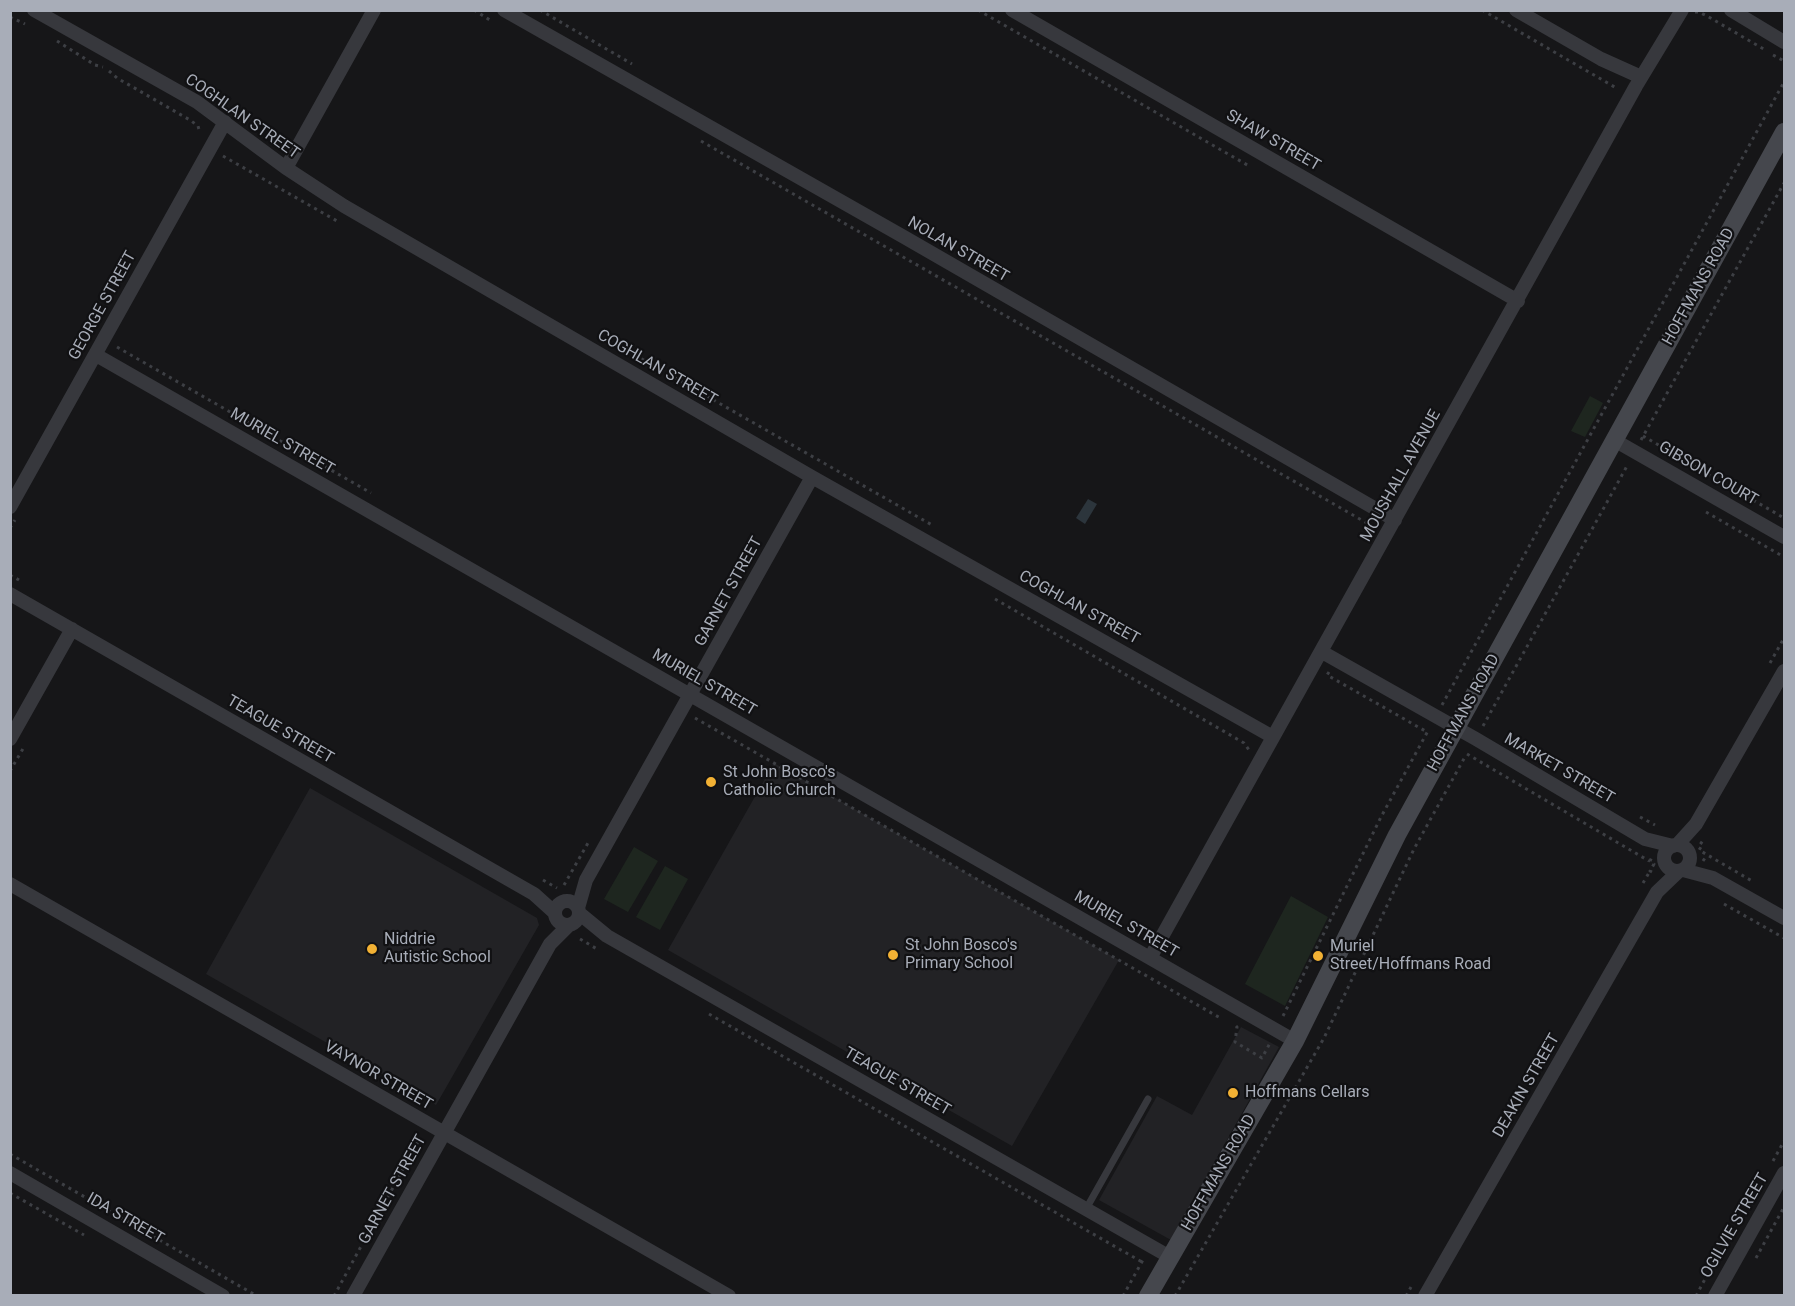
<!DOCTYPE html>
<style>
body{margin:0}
#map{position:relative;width:1795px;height:1306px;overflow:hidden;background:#161618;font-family:Roboto,sans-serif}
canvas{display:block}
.frame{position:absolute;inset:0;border:12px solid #a8adb8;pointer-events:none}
</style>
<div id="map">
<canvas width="1795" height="1306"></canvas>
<div class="frame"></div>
</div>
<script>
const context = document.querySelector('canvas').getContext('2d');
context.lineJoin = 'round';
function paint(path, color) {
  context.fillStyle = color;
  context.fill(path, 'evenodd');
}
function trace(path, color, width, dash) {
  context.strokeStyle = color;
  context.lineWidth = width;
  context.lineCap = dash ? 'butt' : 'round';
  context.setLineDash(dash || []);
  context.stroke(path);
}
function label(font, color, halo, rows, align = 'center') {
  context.font = font + ' Roboto,sans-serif';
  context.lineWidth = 4.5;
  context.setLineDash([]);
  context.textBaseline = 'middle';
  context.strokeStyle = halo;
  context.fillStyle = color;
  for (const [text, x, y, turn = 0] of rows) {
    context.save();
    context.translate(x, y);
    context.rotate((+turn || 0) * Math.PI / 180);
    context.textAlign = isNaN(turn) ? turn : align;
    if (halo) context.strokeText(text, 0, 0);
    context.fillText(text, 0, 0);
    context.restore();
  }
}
paint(new Path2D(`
 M774,763l345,197 -107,186 -344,-196z
 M310,788l227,130 2,7 -103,180 -230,-131z
 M1241,1027l38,20 -108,193 -72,-40 58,-104 35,19z`), '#222225');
paint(new Path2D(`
 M1590,396l13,7 -18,34 -14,-6z
 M634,847l24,14 -30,51 -24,-13z
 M665,866l23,13 -28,51 -24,-13z
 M1291,896l37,21 -43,89 -40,-22z`), '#1e261f');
paint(new Path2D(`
 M1088,499l9,5 -12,20 -9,-6z`), '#2c353c');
trace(new Path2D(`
 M474,10l19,12
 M540,10l92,54
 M978,10l271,156
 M1482,10l136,79
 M1695,12h4l8,4 60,35
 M10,17l15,7
 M57,41l38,24 8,2
 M1773,55l11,6
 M109,71l8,7 73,42 8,6 2,7
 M701,141l671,385
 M223,156l114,65
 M117,347l254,146
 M635,355l297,170
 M1643,436l141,82
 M1641,440l143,-257
 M1706,512l78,45
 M10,528l5,-8
 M10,575l9,5
 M995,599l249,144 5,7
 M1770,663l14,-25
 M1329,672l-2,3 100,57
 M1442,705l342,-623
 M695,718l527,301
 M1483,726l144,-260
 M1467,754l182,107
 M10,771l14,-24
 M1640,817l15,8
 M1700,842l3,2 -4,6 53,31
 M1703,861l4,-6
 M1652,872l-2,-1 4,-7 -4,-3 2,-4
 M543,880l14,8
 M1643,883l7,-12
 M564,885l24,-42
 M1724,904l60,34
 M580,939l17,10
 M709,1014l433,248
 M1283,1016l98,-199 48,-88
 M1236,1026l1,1 -2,15 27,16 8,-15
 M10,1154l247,142
 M1773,1161l11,-20
 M10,1193l74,42
 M1756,1258l28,-51
 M334,1296l86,-158
 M1123,1296l21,-38
 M1175,1296l149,-258 90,-189 52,-94
 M1406,1296l5,-9
 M1696,1296l9,-17`), '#3d3f44', 3, [3, 4.5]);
trace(new Path2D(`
 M1086,1209l62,-110`), '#37383d', 7);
trace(new Path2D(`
 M34,10l163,92 89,66 58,38 468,271 461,260
 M504,10l400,227 491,283
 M1012,10l506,291
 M1516,10l85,49 40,18
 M1731,10l53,32
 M286,168l88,-158
 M96,355l1199,686
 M1614,440l170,97
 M10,507l215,-385
 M10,594l524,300 21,19
 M1322,652l154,87 169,100 28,7
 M10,739l62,-110
 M1677,845l19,-21 88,-153
 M1664 858a13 13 0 1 1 26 0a13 13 0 1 1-26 0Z
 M1683,870l30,8 71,40
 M10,884l719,412
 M555 913a12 12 0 1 1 24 0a12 12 0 1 1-24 0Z
 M578,908l8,-28 226,-403
 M579,913l28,23 563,321
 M1150,958l486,-872 46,-76
 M10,1173l213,123
 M353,1296l197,-352 19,-19
 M1425,1296l232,-404 22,-21
 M1715,1296l69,-123`), '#37383d', 14);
trace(new Path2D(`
 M1148,1296l147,-255 102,-206 387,-703`), '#45474d', 18);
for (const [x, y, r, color] of [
 [711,782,6,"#f2b134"],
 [372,949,6,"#f2b134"],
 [893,955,6,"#f2b134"],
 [1318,956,6,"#f2b134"],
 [1233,1093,6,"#f2b134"]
]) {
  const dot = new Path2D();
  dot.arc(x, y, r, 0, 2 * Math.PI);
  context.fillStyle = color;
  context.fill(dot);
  trace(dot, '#111113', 2);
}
label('16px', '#a8adb8', '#111113', [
 ["COGHLAN STREET",242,117,35],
 ["SHAW STREET",1273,141,30],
 ["NOLAN STREET",958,250,30],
 ["HOFFMANS ROAD",1699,287,-61],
 ["GEORGE STREET",103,306,-61],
 ["COGHLAN STREET",657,368,30],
 ["MURIEL STREET",282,442,30],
 ["GIBSON COURT",1708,474,30],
 ["MOUSHALL AVENUE",1401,476,-61],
 ["GARNET STREET",729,592,-61],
 ["COGHLAN STREET",1079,608,29],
 ["MURIEL STREET",704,683,30],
 ["HOFFMANS ROAD",1464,713,-61],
 ["TEAGUE STREET",280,730,30],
 ["MARKET STREET",1559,769,30],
 ["MURIEL STREET",1126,925,30],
 ["VAYNOR STREET",378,1076,30],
 ["TEAGUE STREET",897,1082,30],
 ["DEAKIN STREET",1527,1086,-60],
 ["HOFFMANS ROAD",1219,1173,-60],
 ["GARNET STREET",393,1190,-61],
 ["IDA STREET",125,1219,30],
 ["OGILVIE STREET",1735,1226,-60]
]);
label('16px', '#a8adb8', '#111113', [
 ["St John Bosco's",723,773],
 ["Catholic Church",723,791],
 ["Niddrie",384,940],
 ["Autistic School",384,958],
 ["St John Bosco's",905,946],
 ["Primary School",905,964],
 ["Muriel",1330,947],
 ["Street/Hoffmans Road",1330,965],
 ["Hoffmans Cellars",1245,1093]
], 'left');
</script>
